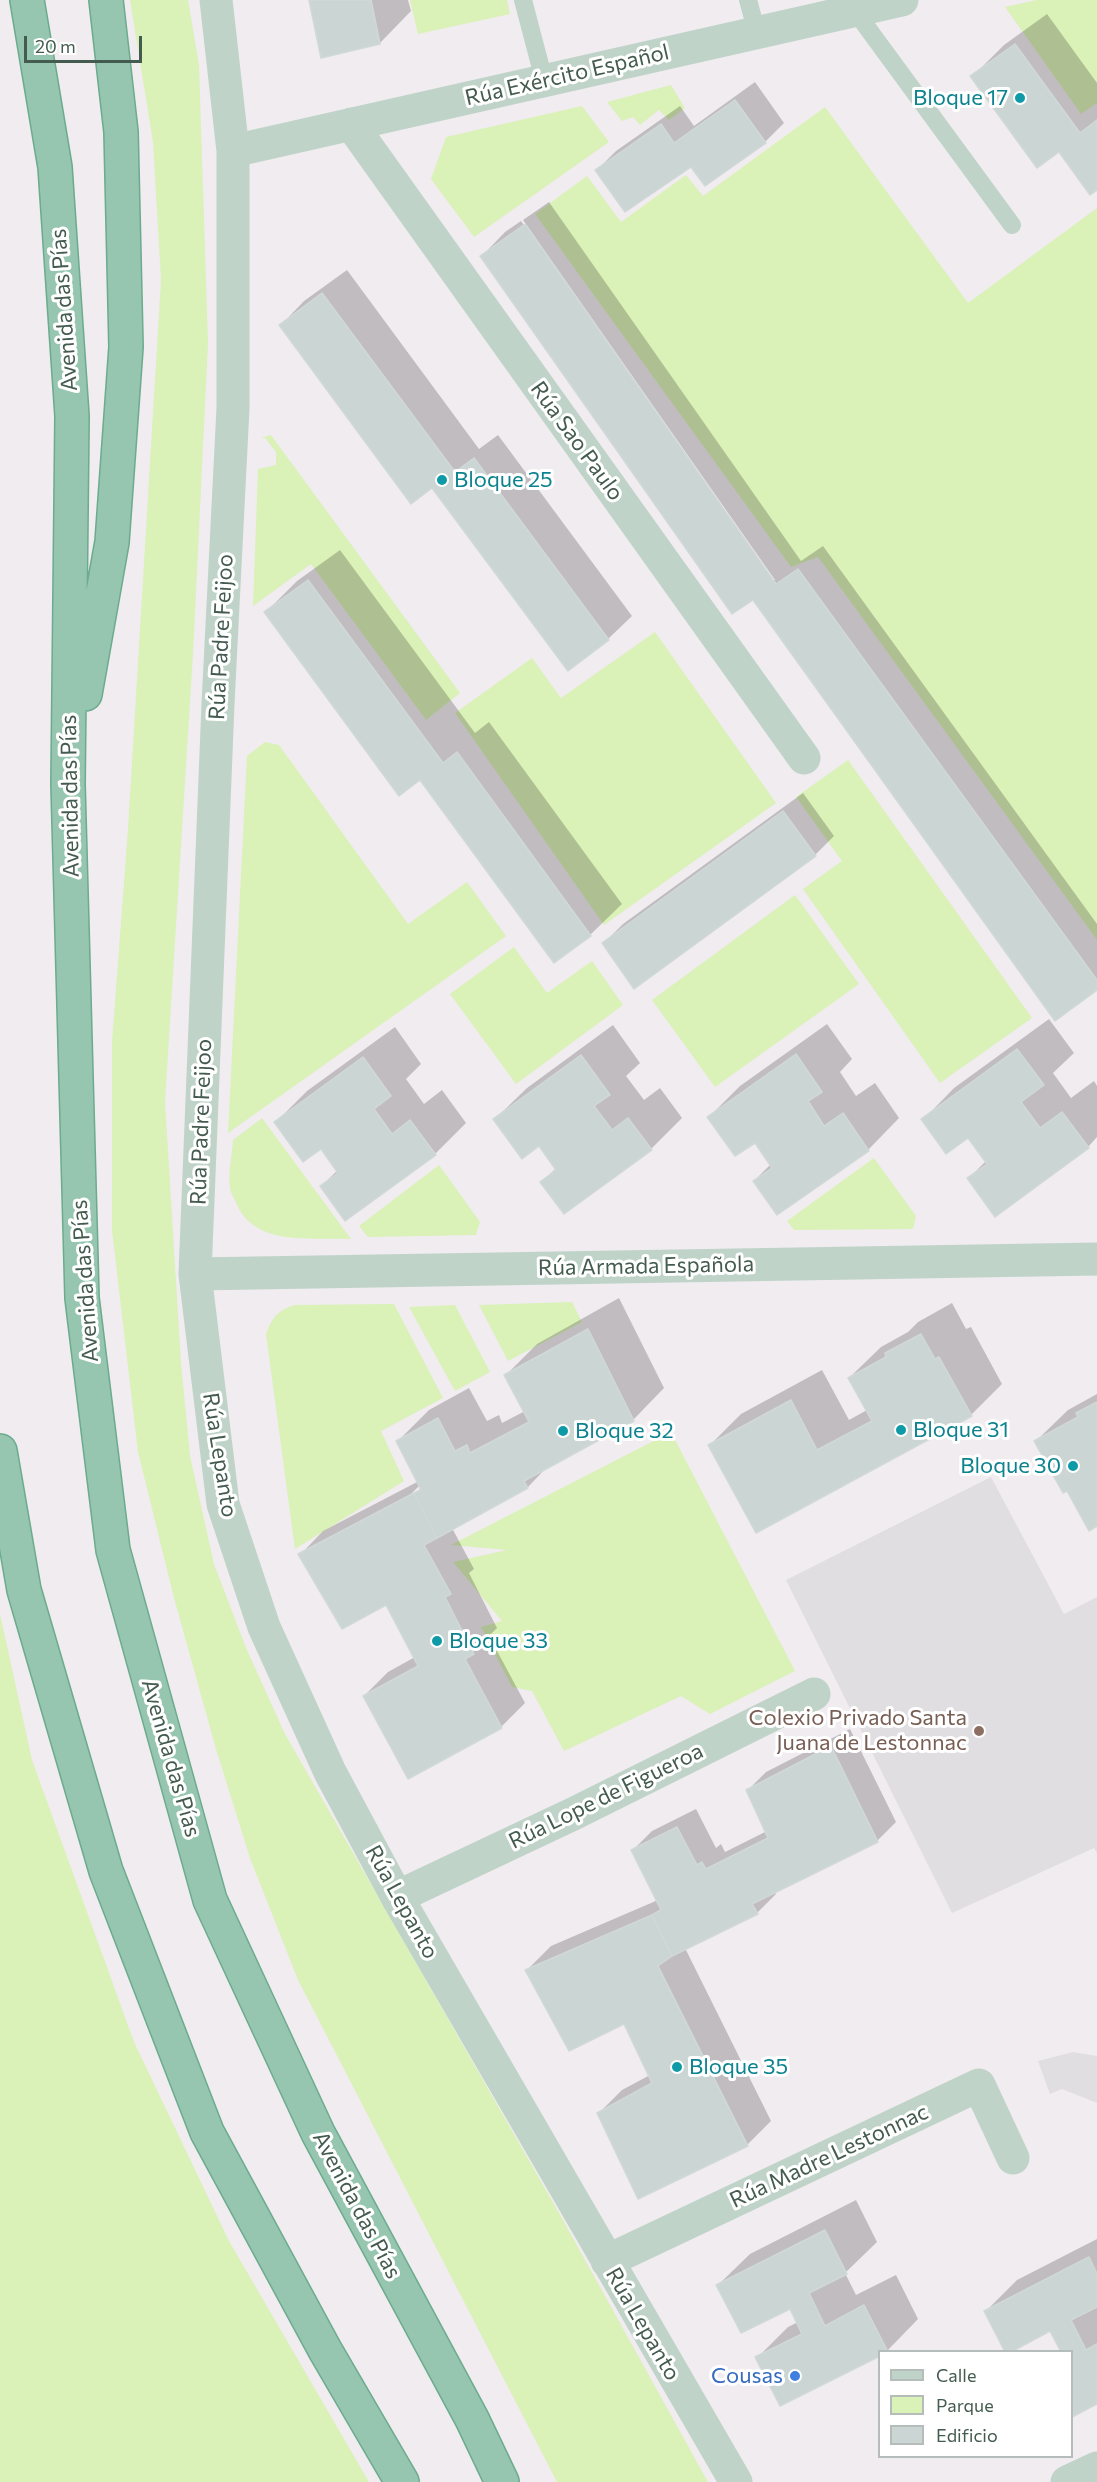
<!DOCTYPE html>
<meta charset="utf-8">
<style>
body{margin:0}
#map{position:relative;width:1097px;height:2482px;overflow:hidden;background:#f0ecf0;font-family:Commissioner,sans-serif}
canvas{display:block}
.legend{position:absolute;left:878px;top:2350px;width:195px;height:108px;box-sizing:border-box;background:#fff;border:2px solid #b4bdb9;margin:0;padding:8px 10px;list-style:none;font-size:18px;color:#445b4f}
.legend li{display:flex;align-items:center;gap:12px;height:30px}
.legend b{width:30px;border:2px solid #b4bdb9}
.scale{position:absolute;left:24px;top:36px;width:118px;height:27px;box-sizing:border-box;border:3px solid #445b4f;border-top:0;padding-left:8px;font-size:18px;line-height:21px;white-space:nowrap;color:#445b4f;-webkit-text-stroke:4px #fff;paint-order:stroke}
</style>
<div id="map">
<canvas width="1097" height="2482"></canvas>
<ul class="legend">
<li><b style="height:8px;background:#bfd3c8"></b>Calle</li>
<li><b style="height:16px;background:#daf1b7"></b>Parque</li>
<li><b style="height:16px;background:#cbd5d3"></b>Edificio</li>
</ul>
<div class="scale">20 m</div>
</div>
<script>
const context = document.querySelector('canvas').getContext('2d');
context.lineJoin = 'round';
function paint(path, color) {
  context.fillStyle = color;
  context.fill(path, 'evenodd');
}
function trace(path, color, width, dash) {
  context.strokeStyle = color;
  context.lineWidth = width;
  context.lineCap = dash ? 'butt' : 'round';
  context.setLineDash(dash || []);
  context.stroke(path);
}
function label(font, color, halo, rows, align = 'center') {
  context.font = font + ' Commissioner,sans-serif';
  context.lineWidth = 6;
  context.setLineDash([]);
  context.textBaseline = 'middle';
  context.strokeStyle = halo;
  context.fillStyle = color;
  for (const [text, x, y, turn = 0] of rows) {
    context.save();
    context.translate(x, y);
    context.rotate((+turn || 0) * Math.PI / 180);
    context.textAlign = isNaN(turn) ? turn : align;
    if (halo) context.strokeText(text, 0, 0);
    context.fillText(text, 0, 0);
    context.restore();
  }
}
paint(new Path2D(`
 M991,1477l73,137 33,-17v256l-3,-5 -142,65 -166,-333z
 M1073,2052l24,4v47l-35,-14 -12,5 -12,-33z`), '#e1dee2');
paint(new Path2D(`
 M130,0h58l11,65 9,278 -15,311 -28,448 16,261 9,93 24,108 32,84 39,86 274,479 149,269h-151l-259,-502 -48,-122 -34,-109 -42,-151 -36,-146 -26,-222v-188l16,-213 33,-549 -8,-138z
 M410,0h97l3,14 -92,20z
 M1036,0h61v103l-16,11 -76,-107z
 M671,85l14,23 -16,12 -10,-10 -19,15 -7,-8 -11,4 -15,-19z
 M582,106l27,36 -135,95 -43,-58 15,-42z
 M825,107l143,196 129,-95v732l-279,-383 -27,10 -256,-353 52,-38 34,46 65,-47 17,21z
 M271,435l189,258 -34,27 -115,-156 -58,42 5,-137 18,-4v-13l-11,-14h-4z
 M655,632l121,171 -172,122 -149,-212 77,-55 29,40z
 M265,742l14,3 129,179 59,-42 39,54 -278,197 19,-377z
 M848,760l184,258 -92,65 -137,-194 39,-28 -46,-64z
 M795,895l64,89 -144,103 -63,-87z
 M514,947l33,46 45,-32 31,44 -107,79 -66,-90z
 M262,1118l89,121c-39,-2 -95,8 -114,-34 -2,-6 -7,-12 -7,-18 -2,-14 2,-32 3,-47z
 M874,1158l42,58 -3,13 -119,1 -7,-9z
 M439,1165l41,57 -4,13 -108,2 -9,-11z
 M572,1302l10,20 -74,39 -29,-56z
 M394,1304l49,94 -62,33 23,50 -109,68 -29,-215c6,-16 11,-23 28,-29z
 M455,1305l35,67 -35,19 -46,-84z
 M671,1432l124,239 -85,43 -29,-18 -117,55 -32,-60 -20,-4 -31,-60 21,-6 -49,-59 54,-12 -56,-5z
 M0,1614l32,146 102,282 95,199 140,241h-369z`), '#daf1b7');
paint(new Path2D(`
 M310,0h98l3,11 -31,32z
 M1047,14l50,69v105l-38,-38 -87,-73 32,-32z
 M755,82l29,41 -19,19 -74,22 -94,6 19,-19 64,-45 14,20z
 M549,202l252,359 22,-15 274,378v64l-343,-390 -272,-342 23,-24 16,-11 251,359h3l-252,-360z
 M347,270l132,179 19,-14 134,181 -24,23 -176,-153 -151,-161 23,-24z
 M340,550l135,183 14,-11 133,182 -32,31 -36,26 -134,-183 -154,-166 31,-31z
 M803,793l31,43 -19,19 -211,88 19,-19z
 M1049,1019l25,34 -21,20 18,25 23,-17 3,5v51l-9,10 -119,31 17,-17 -18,-25 -45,-16 31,-32z
 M827,1024l25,35 -12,13 16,24 19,-13 24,35 -31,32 -91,63 -23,-32 17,-17 -16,-24 -46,-23 31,-31z
 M613,1025l27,38 -14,13 18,24 16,-12 22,30 -31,31 -109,33 14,-14 -17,-24 -44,-25 32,-31z
 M395,1027l26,37 -15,15 18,25 18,-14 24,33 -31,31 -114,32 17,-16 -16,-23 -46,-25 31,-31z
 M619,1298l45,90 -31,32 -85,46 -20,21 -76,41 22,41 -5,4 28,55 -8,8 36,67 -24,24 -137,-31 24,-24 27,-15 -28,-54 -65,-14 -3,2 -19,-36 23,-24 96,-50 -21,-40 31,-31 40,-22 18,33 12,-6 3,8 23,-12 -19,-36 31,-31zM422,1483v4l-8,8h-4z
 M952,1303l14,26 5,-2 31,57 -31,31 -215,116 -46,-86 31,-31 81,-44 27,50 18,-10 -18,-32 32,-31 27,-15 10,-10z
 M1097,1394v131l-29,-36 -32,-48 32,-31z
 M850,1729l46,93 -19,19 -103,50 2,3 -19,19 -72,35 86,173 -24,24 -149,-31 24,-24 28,-15 -25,-54 -98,-51 24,-24 107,-46 -25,-50 19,-19 44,-22 20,39 5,-4 4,8 42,-21 -20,-40 19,-19z
 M856,2200l21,42 -32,31 11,22 40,-20 22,44 -31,32 -130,7 31,-31 10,-5 -8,-15 -72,-22 32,-31z
 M1097,2239v163l-25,13v-63h-16l5,-3 -10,-20 -65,-18 31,-31z`), '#0003');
const building = new Path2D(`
 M309,0h62l9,44 -59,14z
 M1015,44l65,89 17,-13v70l-7,5 -31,-43 -22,16 -67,-92z
 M735,100l31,43 -61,43 -14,-19 -66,45 -30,-42 66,-46 13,19z
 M525,224l251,360 22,-15 299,411v10l-42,31 -302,-421 -21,14 -252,-358z
 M322,293l133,179 19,-14 135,182 -41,31 -136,-183 -21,16 -132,-179z
 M308,580l135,183 14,-11 134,184 -37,27 -134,-183 -21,16 -135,-184z
 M783,811l33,45 -182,133 -32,-46z
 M1017,1049l27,36 -23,17 19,26 22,-16 27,36 -94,69 -28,-39 20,-14 -19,-26 -22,16 -25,-35z
 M796,1054l26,38 -14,9 16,25 19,-13 26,38 -92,64 -24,-34 19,-13 -17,-25 -20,13 -28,-39z
 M581,1055l29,40 -16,11 18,24 16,-12 24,32 -88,64 -24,-32 16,-12 -17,-24 -17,13 -29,-40z
 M363,1057l28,39 -17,13 18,25 18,-14 26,35 -91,66 -25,-35 18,-13 -17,-24 -18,13 -29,-40z
 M588,1329l46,92 -110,60 4,7 -91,50 -23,-45 7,-3 -25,-49 42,-23 17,33 12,-6 3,8 59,-31 -25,-47z
 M921,1334l14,25 4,-2 33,59 -216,117 -48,-88 83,-45 26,50 55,-29 -24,-43 38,-21 -1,-4z
 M1097,1402v124l-8,5 -22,-40 -4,2 -29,-52 44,-24 -2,-4z
 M414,1493l23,45 -13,7 27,49 -6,3 29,57 -9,5 37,69 -94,51 -45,-83 55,-30 -32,-61 -44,24 -44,-75z
 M831,1746l47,96 -126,62 6,10 -86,42 -20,-41 9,-5 -30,-60 46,-23 20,38 5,-3 4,7 62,-31 -22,-48z
 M652,1915l20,41 -14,10 90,180 -110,53 -41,-86 55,-30 -28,-59 -55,27 -44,-81z
 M825,2230l22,44 -38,19 16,33 39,-21 24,47h-8v4l-100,50 -25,-49 47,-23 -12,-25 -49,24 -25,-48z
 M1089,2257l8,17v33l-26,13 15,30 11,-6v60l-25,13v-65h-11l-11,-21 -39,21h-6l-21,-41z`);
paint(building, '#cbd5d3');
trace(building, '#d0d9d7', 1.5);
const trunk = new Path2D(`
 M27,0l28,167 17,249 -4,368 14,514 31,252 97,350 108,233 154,286 30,63
 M85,694l27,-152 14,-195 -5,-215 -15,-132
 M0,1451l24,139 82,281 101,261 118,218 77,132`);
trace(trunk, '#6cab8e', 36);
trace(new Path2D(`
 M523,0l21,80
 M748,0l9,33
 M855,11l157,214`), '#bfd3c8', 18);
trace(new Path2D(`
 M216,0l17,151v257l-15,296 -23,570 28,230 41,123 66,145 67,125 339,585
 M351,124l453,634
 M233,151l669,-151
 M195,1274l902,-15
 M397,1897l176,-83 241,-120
 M607,2261l372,-176 34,73
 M1067,2482l30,-14`), '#bfd3c8', 33);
trace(trunk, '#96c6af', 33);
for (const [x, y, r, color] of [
 [1020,98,6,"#0f9aa8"],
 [442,480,6,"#0f9aa8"],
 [901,1430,6,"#0f9aa8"],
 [563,1431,6,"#0f9aa8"],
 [1073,1466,6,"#0f9aa8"],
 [437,1641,6,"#0f9aa8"],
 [979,1731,6,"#8d6e63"],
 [677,2067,6,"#0f9aa8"],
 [795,2376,6,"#3f7fe0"]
]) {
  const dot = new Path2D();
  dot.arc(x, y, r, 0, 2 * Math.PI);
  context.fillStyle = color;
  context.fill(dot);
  trace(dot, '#fff', 2);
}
label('22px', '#445b4f', '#fff', [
 ["Rúa Exército Español",567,75,-13],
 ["Avenida das Pías",64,310,-94],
 ["Rúa Sao Paulo",577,441,54],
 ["Rúa Padre Feijoo",221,637,-87],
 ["Avenida das Pías",70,796,-91],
 ["Rúa Padre Feijoo",201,1122,-88],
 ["Rúa Armada Española",646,1266,-1],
 ["Avenida das Pías",85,1281,-94],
 ["Rúa Lepanto",220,1455,81],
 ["Avenida das Pías",171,1758,74],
 ["Rúa Lope de Figueroa",606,1796,-26],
 ["Rúa Lepanto",402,1902,61],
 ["Rúa Madre Lestonnac",829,2156,-25],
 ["Avenida das Pías",357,2205,62],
 ["Rúa Lepanto",643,2324,60]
]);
label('22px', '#0d838f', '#fff', [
 ["Bloque 17",1008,98,"right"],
 ["Bloque 25",454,480],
 ["Bloque 31",913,1430],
 ["Bloque 32",575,1431],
 ["Bloque 30",1061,1466,"right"],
 ["Bloque 33",449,1641],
 ["Bloque 35",689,2067]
], 'left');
label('22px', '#785e54', '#fff', [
 ["Colexio Privado Santa",967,1718],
 ["Juana de Lestonnac",967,1743]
], 'right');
label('22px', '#366cbe', '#fff', [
 ["Cousas",783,2376]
], 'right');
</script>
